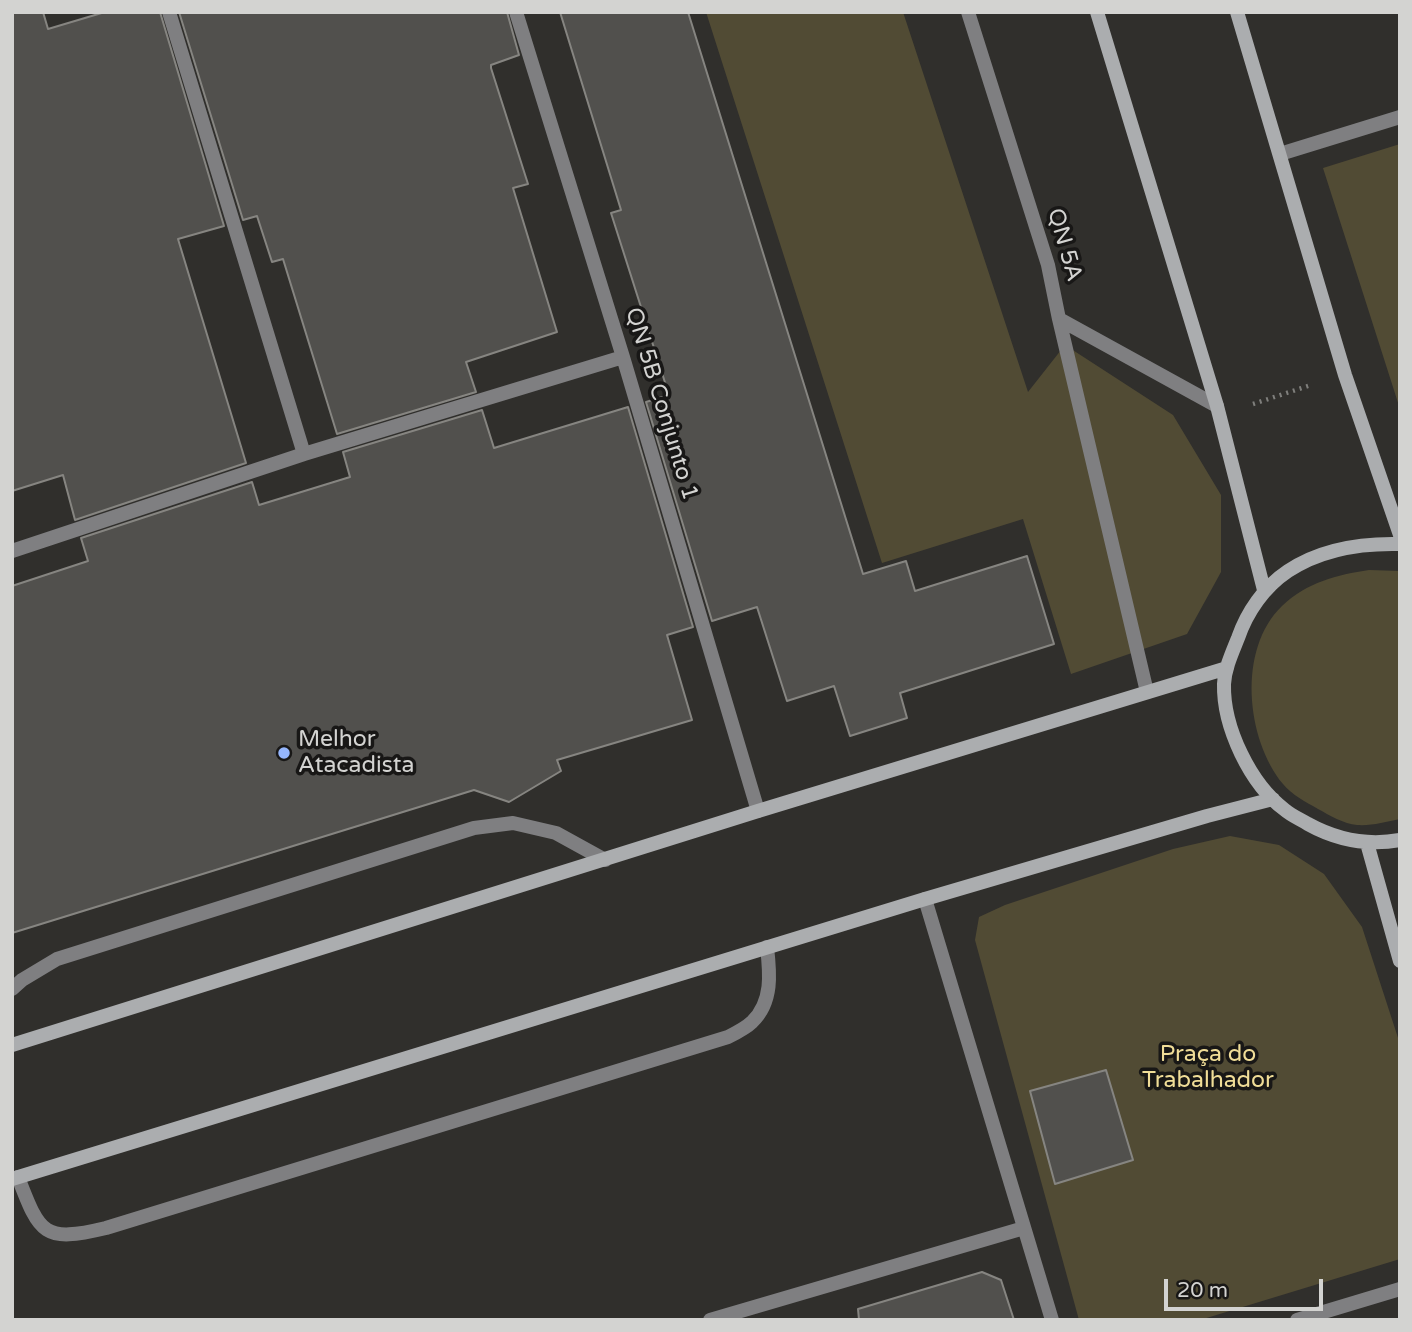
<!DOCTYPE html>
<meta charset="utf-8">
<style>
body{margin:0}
#map{position:relative;width:1412px;height:1332px;overflow:hidden;background:#302f2c;font-family:"Varela Round",sans-serif}
canvas{display:block}
.frame{position:absolute;inset:0;border:14px solid #d3d3d1;pointer-events:none}
.scale{position:absolute;left:1164px;top:1279px;width:159px;height:32px;box-sizing:border-box;border:4px solid #d3d3d1;border-top:0;padding-left:9px;font-size:21px;line-height:24px;white-space:nowrap;color:#d3d3d1;-webkit-text-stroke:5px #181716;paint-order:stroke}
</style>
<div id="map">
<canvas width="1412" height="1332"></canvas>
<div class="frame"></div>
<div class="scale">20 m</div>
</div>
<script>
const context = document.querySelector('canvas').getContext('2d');
context.lineJoin = 'round';
function paint(path, color) {
  context.fillStyle = color;
  context.fill(path, 'evenodd');
}
function trace(path, color, width, dash) {
  context.strokeStyle = color;
  context.lineWidth = width;
  context.lineCap = dash ? 'butt' : 'round';
  context.setLineDash(dash || []);
  context.stroke(path);
}
function label(font, color, halo, rows, align = 'center') {
  context.font = font + ' "Varela Round",sans-serif';
  context.lineWidth = 7;
  context.setLineDash([]);
  context.textBaseline = 'middle';
  context.strokeStyle = halo;
  context.fillStyle = color;
  for (const [text, x, y, turn = 0] of rows) {
    context.save();
    context.translate(x, y);
    context.rotate((+turn || 0) * Math.PI / 180);
    context.textAlign = isNaN(turn) ? turn : align;
    if (halo) context.strokeText(text, 0, 0);
    context.fillText(text, 0, 0);
    context.restore();
  }
}
paint(new Path2D(`
 M706,12h197l125,380 37,-47 108,70 48,80v77l-34,62 -116,40 -48,-155 -141,44z
 M1400,144v265l-77,-241z
 M1369,570l31,1v248c-14,3 -29,7 -43,6 -13,-1 -28,-10 -39,-16 -12,-7 -26,-14 -35,-25 -37,-45 -46,-135 -1,-178 25,-24 55,-31 87,-36z
 M1230,836l49,9 45,29 38,53 38,117v215l-200,61h-121l-104,-380 4,-23 26,-12 168,-56z`), '#514b34');
const building = new Path2D(`
 M12,12h31l5,17 57,-17h55l64,214 -46,13 68,224 -171,57 -12,-45 -51,16z
 M179,12h328l12,43 -28,10v3l37,116 -15,4 44,144 -91,30 10,30 -139,42 -54,-175 -11,3 -15,-46 -14,4z
 M560,12h128l175,562 43,-13 9,30 112,-35 27,88 -154,49 7,25 -57,18 -16,-50 -47,15 -30,-94 -45,14 -66,-219 23,-7 -58,-182 10,-3z
 M628,407l65,220 -26,8 25,85 -135,40 4,11 -52,31 -35,-12 -462,143v-347l76,-25 -7,-23 171,-56 7,23 91,-28 -7,-25 139,-42 12,38z
 M1106,1070l27,90 -78,24 -25,-93z
 M982,1272l19,8 13,40h-155l-1,-11z`);
paint(building, '#51504d');
trace(building, '#868581', 2);
trace(new Path2D(`
 M1253,404l58,-19`), '#7f7f7c', 4.5, [2, 5]);
trace(new Path2D(`
 M968,12l80,253 11,54 158,87
 M1059,319l88,373
 M12,989l10,-9 35,-21 417,-131 39,-5 43,10 49,27
 M18,1177c22,57 25,66 88,51l622,-191c8,-4 18,-9 24,-15 21,-20 18,-49 15,-75`), '#7f7f81', 14);
trace(new Path2D(`
 M169,12l135,442
 M516,12l107,345 135,454
 M1280,154l120,-37
 M12,551l292,-97 319,-97
 M925,899l127,421
 M710,1320l314,-92
 M1297,1320l103,-31`), '#7f7f81', 14);
trace(new Path2D(`
 M1097,12l120,394 47,184
 M1237,12l108,363 55,160
 M1400,544c-39,-1 -79,5 -112,27 -24,16 -41,41 -50,67 -6,15 -13,30 -14,46 -1,43 26,100 61,126 7,6 15,9 23,14 29,16 59,22 92,16
 M1367,843l33,118
 M12,1045l746,-234 469,-143
 M12,1179l913,-280 282,-83 66,-17`), '#abadaf', 14);
for (const [x, y, r, color] of [
 [284,753,7,"#95b6fd"]
]) {
  const dot = new Path2D();
  dot.arc(x, y, r, 0, 2 * Math.PI);
  context.fillStyle = color;
  context.fill(dot);
  trace(dot, '#181716', 2.5);
}
label('23px', '#d3d3d1', '#181716', [
 ["QN 5A",1064,245,74],
 ["QN 5B Conjunto 1",661,404,73]
]);
label('23px', '#d3d3d1', '#181716', [
 ["Melhor",298,740],
 ["Atacadista",298,766]
], 'left');
label('23px', '#f0dd97', '#181716', [
 ["Praça do",1208,1055],
 ["Trabalhador",1208,1081]
]);
</script>
